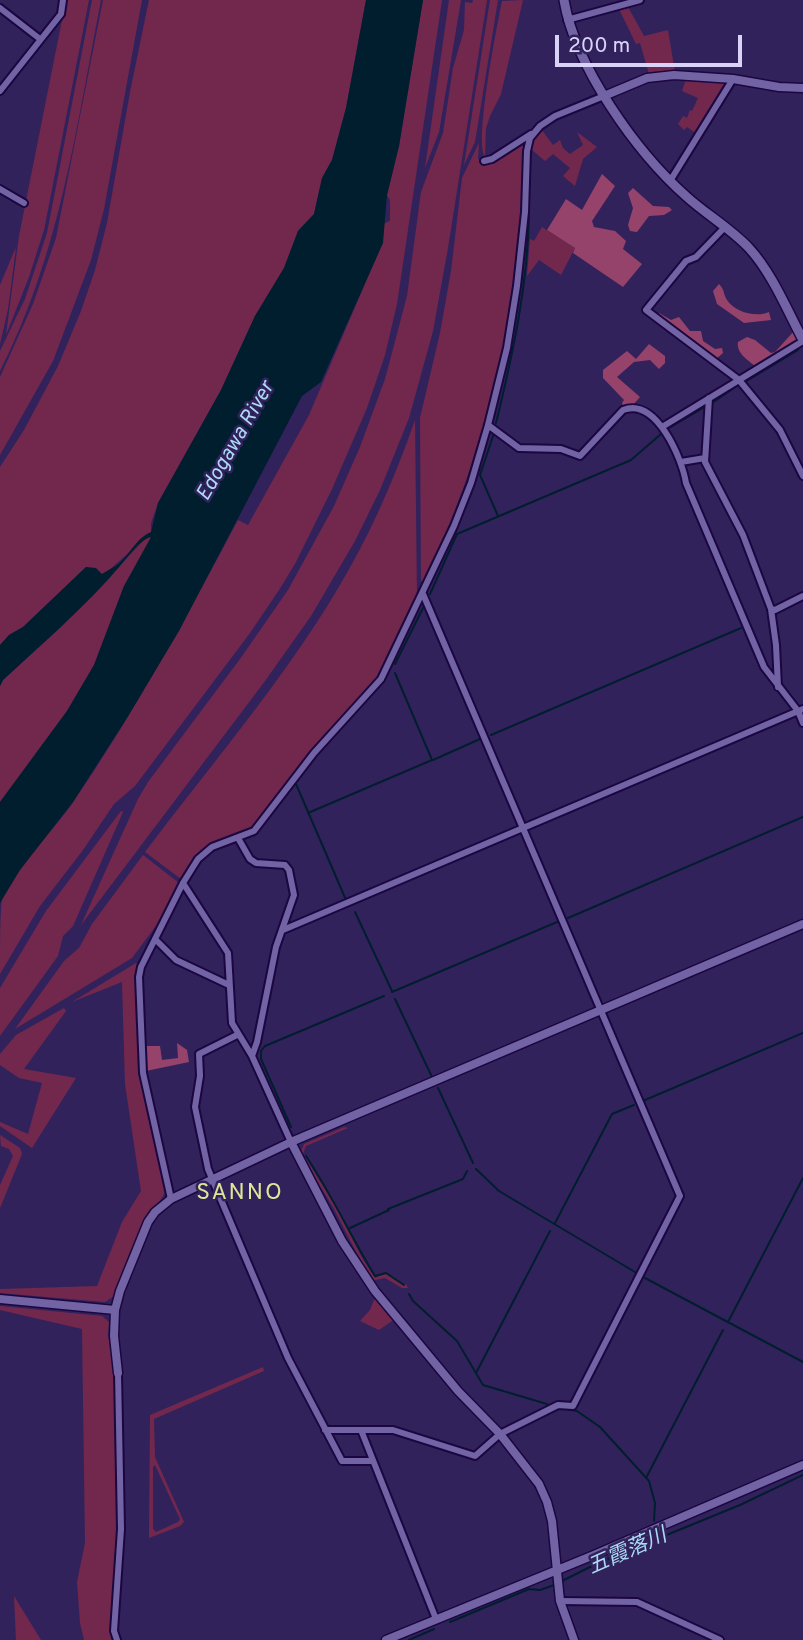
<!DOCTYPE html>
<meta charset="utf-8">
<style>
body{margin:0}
#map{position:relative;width:803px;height:1640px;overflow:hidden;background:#32225c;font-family:Overpass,sans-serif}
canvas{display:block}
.scale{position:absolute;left:555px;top:35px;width:187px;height:32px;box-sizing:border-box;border:4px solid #d8d3f7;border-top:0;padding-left:9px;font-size:21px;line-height:24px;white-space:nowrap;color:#d8d3f7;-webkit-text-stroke:5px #32225c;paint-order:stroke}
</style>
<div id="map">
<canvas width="803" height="1640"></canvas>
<div class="scale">200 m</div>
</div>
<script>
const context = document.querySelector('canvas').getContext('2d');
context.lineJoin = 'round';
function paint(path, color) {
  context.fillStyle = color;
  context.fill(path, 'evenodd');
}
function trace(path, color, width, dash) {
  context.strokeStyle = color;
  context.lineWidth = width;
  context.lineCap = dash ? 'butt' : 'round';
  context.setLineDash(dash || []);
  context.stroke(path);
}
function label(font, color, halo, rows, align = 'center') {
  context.font = font + ' Overpass,"Noto Sans JP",sans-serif';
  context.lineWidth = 5;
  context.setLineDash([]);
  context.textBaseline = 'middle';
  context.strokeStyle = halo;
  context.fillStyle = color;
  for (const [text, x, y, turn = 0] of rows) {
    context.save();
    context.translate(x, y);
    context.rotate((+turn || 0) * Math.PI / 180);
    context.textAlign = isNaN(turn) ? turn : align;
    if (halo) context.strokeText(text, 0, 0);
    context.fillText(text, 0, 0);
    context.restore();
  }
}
paint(new Path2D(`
 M66,0h23l-45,230 -15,47 -23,58 13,-99z
 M92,0h9c-25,129 -41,253 -101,371v-20l25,-52 22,-66z
 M103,0h39l-38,209 -13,51 -38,101 -53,94v-78l33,-73 23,-66z
 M149,0h217l-20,108 -14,52 -10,18 -8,36 -16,17 -14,37 -29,48 -34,74 -63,113 -7,20v10l-43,38 -6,3 -16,-7 -63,60 -14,8 -9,10v-178l24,-37 34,-64 23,-55 14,-41 12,-47 23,-131z
 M423,0h19l-45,304 -12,51 -18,53 -35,81 -36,73 -15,25 -31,46 -115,153 -21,18 -31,46 -43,56 -40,68c0,-16 0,-63 2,-74 18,-38 49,-66 72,-99 61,-90 113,-185 164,-281l10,5 61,-110 73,-171 1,-20 7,-3v-21l-3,-5 12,-49z
 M449,0h12l-22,132 -14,36z
 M473,0h14l-39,248 -15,83 -24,87 -29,72 -25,51 -44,75 -46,65 -184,244 57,-126 10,-17 92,-123 48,-69 46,-84 26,-59 25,-68 22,-83 14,-104 22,-59 10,-65 11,-38 1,-28 7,1z
 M490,0h8l-23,142 -11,23z
 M523,0l-22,94 -11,22 -4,12 -1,29c-11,-16 12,-131 17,-156z
 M627,5l17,31 24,-6 7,42 -26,2 -9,-31 -4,1 -18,-37z
 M686,79l40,4 -29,51 -10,-7 -3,3 -6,-6 5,-8 4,2 3,-8 2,1 6,-13 -16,-7z
 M541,129l12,16 7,-5 3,8 7,6 13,-9 -6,-13 20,15 -14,12 -8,27 -12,-10 7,-8 -17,-14 -8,7 -13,-11 2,-9z
 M521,141l3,9c-2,42 -3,85 -8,127 -15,111 -46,204 -91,305l-4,-1 -1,-163 20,-85 11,-62 11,-93 17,-35 -1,16 8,5z
 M542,227l33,21 -14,27 -22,-15 -12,16 3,-37 4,2z
 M16,247l-8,62 -8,35v-59z
 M415,420l2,179 -36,73 -6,10 -57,62 -64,83c-11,7 -21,9 -33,13 -19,6 -31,22 -40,39l-36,-27c65,-86 137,-170 192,-262 32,-53 58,-112 78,-170z
 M148,536l3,1v2l-27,47 -30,79 -27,46 -67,91v-116l3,-6 58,-53z
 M121,811l2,1 -50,114 -10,10 -5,20 -58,80v-48l46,-77z
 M143,855l36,28 -18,36 -29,39 -117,71 49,-68 15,-13 13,-24z
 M136,963l2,3 2,109 25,117c-5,12 -16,19 -22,31 -12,23 -20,49 -29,73l-9,6 -105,-9v-4l97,-3 25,-64 19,-31 -16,-107 -3,-102 -50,20z
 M64,1008l2,3 -42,58 52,9 -44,70 -32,-22v-4l28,12 14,-51 -23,-5 -19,-13v-11l16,-19z
 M344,1127l4,1 -42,18 -3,8 35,56 23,46 14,22 11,-5 18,12 2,-1 2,4h-6l-17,-10 -14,3 -38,-74 -33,-53 4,-10z
 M0,1135l20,13 2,6 -22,54v-23l13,-29 -4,-7 -8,-3z
 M377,1299l18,20 -16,11 -19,-9 10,-11 4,-10z
 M0,1306l102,10 7,6 -1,13 8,46 2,169 -6,65 2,25h-30l-4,-17 -3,-41 8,-39 -3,-214 -82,-19z
 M263,1367l1,4 -110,48 1,38 29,65 -4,4 -31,12 1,-123zM155,1465l25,54 -2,3 -22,10 -3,-3v-62z
 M14,1596l27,44h-25z`), '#72284d');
paint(new Path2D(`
 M602,174l13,12 -23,35 2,6 21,4 11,10 -3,8 19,15 -19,23 -50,-34 2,-5 -28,-18 19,-31 16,11z
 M633,188l20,18 16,1 3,3 -8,5 -15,1 -12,16 -7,-1 -2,-6 5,-17 -5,-15z
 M719,284c6,6 4,10 8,16 8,12 29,18 42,12l2,8 -27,3 -27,-19 -4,-13z
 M659,313l12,7 8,-3 11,14h11l2,10 12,8 7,-1 1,5 -7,6 -59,-43z
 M795,330l3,11 -43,25c-7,-6 -19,-13 -17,-24l9,-5 8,3 16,13 4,-1z
 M649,344l16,12v7l-6,6 -9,-9 -16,2 -17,15 23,20 -7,8 -10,1 -1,-3 2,-3 -21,-22v-8l24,-19 9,8z
 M177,1043l10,7 2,12 -43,9 -1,-25h15l2,14 16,-2z`), '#96436b');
paint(new Path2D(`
 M366,0h57l-24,146 -12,49 -4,48 -62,139 -19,14 -123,235 -52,87 -54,84 -53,68 -20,33v-101l67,-91 27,-46 30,-79 27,-49c-12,3 -22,19 -31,29 -35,41 -77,77 -117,114l-3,6v-41l9,-10 14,-8 63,-60 10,1 6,6c5,-3 10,-6 15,-9 13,-10 19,-27 34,-33l7,-29 63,-113 34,-74 29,-48 14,-37 16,-17 8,-36 10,-18 14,-52z`), '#001e2d');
trace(new Path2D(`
 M745,382l53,-32
 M712,403l25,-17
 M496,423c17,-70 32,-138 33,-210
 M669,428l34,-20
 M493,436l-13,39 18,41
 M430,594l27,-60 174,-74 30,-26
 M395,664l29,-58
 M491,735l250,-107
 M433,760l47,-21
 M296,784l50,116
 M308,813l124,-53 -37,-87
 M355,912l37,79
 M568,918l235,-101
 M392,992l165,-70
 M395,999l37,78
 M438,1088l35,75
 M645,1100l158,-67
 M291,1127l-30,-68v-8l4,-5 119,-50
 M306,1156c26,39 45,81 69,120l11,-3 18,12
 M476,1169l23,22 146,87 158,84
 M555,1223l57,-109 22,-9
 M350,1228l39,-18 -1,-1 75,-30 4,-8
 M409,1294l4,7 44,40 26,44 64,19
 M728,1322l75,-144
 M476,1373l74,-142
 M566,1409l11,2 23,16 49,54 6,22 -1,18
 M646,1478l77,-148
 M562,1581l36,-18 142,-58 63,-30
 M450,1622l79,-33 11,1 14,-5
 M409,1640l25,-11`), '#001e2d', 2);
const minor = new Path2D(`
 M0,8l40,31
 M567,20l73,-20
 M0,91l61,-77 2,-14
 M484,161l8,-2 39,-25
 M670,181l63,-102
 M0,189l24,14
 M725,227l-29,30 -10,4 -40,49 93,70 41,50 23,46
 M709,398l-4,64 38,73 28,74 4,1 28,-14
 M488,425l31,23 42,1 19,7 43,-46c33,-13 59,48 63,73l78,184 34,44 5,12
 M662,427l141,-86
 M681,462l24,-4
 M771,609l5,36 2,42
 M238,838l12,21 6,4 29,2 4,5 5,25 -18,52 -19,95 -5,14
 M183,883l45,70 4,70 20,33 39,86
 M283,930l520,-221
 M155,939l21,21 53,25
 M237,1035l-38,19 1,22 -5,31 13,62 80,189 54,103h30
 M171,1199l-28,-126 -4,-96 2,-10 42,-84 15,-24 14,-12 42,-16 60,-78 67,-74 73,-153 17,-43 17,-58 19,-77 10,-62 8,-74 2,-61 3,-13 10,-12 15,-10 49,-20
 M325,1430h68l82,26 25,-22 58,-29 15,1 107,-210 -257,-602
 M361,1430l75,189
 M560,1601l77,1 83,38
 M117,1640l-3,-9 7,-102 -3,-156`);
const tertiary = new Path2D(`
 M604,96l43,-18 27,-3 59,4 46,8 24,1
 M291,1142l51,99 33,50 83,100 42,43 39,50 8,18 5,19 8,80 14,39
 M0,1299l115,11
 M118,1373l-4,-37 1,-26 5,-19 28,-69 7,-10 16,-13 120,-57 512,-218
 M386,1640l208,-85 209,-90`);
const secondary = new Path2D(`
 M564,0c11,66 72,152 123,197 20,18 43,31 62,51 23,25 38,62 54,92`);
trace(minor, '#1b0640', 10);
trace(tertiary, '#1b0640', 11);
trace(secondary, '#1b0640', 12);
trace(minor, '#7163a4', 6);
trace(tertiary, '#7163a4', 8);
trace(secondary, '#7163a4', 9);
label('italic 21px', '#acdaf4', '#32225c', [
 ["Edogawa River",237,442,-60],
 ["五霞落川",628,1553,-24]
]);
context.letterSpacing = '2px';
label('23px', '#e0e698', '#32225c', [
 ["SANNO",240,1194]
]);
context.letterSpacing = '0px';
</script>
